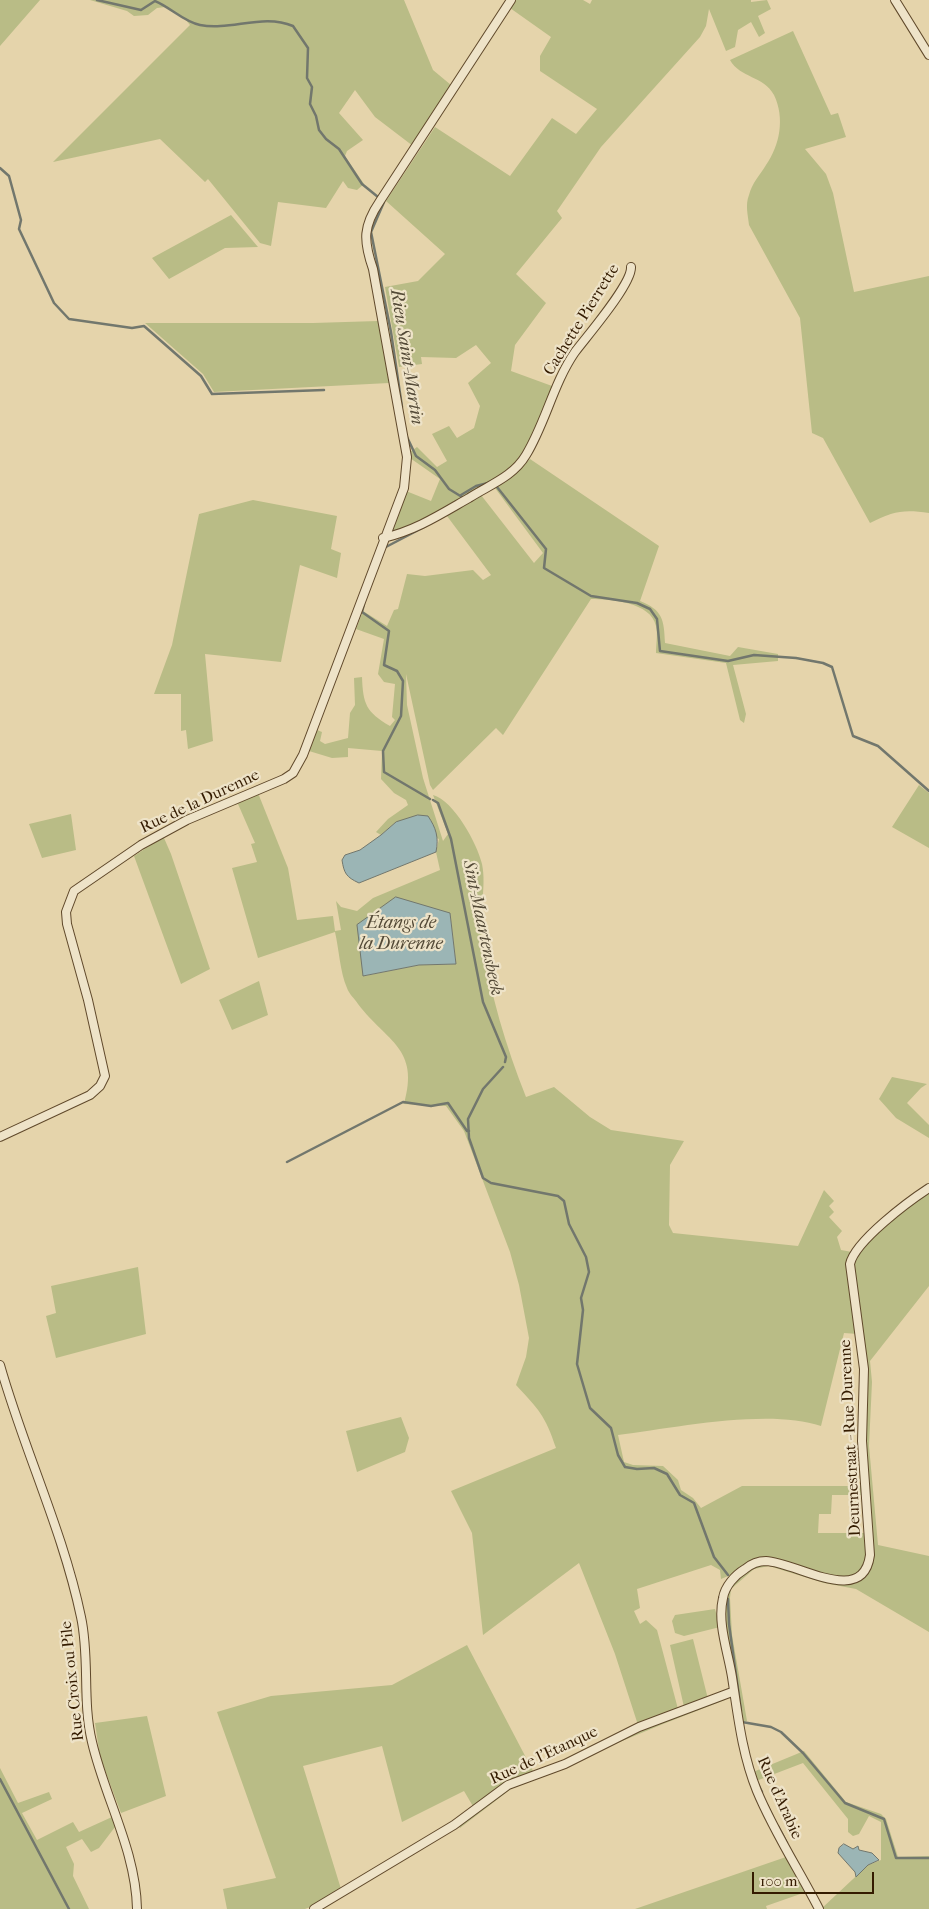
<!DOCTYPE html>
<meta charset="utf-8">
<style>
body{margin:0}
#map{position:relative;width:929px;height:1909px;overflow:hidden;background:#e5d4ab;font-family:"IM FELL French Canon",serif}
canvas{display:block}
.scale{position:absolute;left:752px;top:1872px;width:122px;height:22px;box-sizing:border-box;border:2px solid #341b00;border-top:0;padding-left:6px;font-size:15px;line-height:18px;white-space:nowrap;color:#341b00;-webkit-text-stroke:4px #eee3c8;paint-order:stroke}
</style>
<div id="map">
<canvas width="929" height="1909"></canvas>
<div class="scale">100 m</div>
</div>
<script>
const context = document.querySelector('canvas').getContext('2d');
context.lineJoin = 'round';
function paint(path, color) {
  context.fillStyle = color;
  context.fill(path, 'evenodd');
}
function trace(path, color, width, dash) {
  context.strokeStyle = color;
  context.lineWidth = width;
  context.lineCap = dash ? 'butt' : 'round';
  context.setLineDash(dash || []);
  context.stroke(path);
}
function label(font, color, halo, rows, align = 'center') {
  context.font = font + ' "IM FELL French Canon",serif';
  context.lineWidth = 4.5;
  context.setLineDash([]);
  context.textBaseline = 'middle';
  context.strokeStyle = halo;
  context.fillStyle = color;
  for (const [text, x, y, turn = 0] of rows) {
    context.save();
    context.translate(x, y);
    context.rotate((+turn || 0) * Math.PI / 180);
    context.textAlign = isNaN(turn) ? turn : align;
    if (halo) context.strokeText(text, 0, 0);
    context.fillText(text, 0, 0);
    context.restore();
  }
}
paint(new Path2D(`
 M0,0h40l-40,46z
 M90,0h314l29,70 18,15 12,-18 -50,79 -38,-29 -20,-27 -16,23 24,27 -16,11 -2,5 19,28 -7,6 -9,-2 -5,-7 -17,27 -48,-6 -7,44 -11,-3 -52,-64 -3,3 -45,-43 -107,23 137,-137 -5,-6 -20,-12 -8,1 -9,7 -14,1 -7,-5z
 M516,0h67l7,4 2,-4h159v2l16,-2 4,9 -13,7 7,17 -6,4 -8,-15 -13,8 -3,17 -9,4 -17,-42 -3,17 -6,11 -99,110 -44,64 5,7 -46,56 30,29 -31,42 -4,26 41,15c-8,22 -15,47 -28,68 -17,27 -100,67 -131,78l-1,-2 14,-39 25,10 9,-22 -30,-21v-6l7,-5 20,20 10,-6 -15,-27 17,-8 8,12 17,-10 6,-22 -12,-23 23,-20 -15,-18 -20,13 -35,-1 1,7 -23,3 -14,-80 33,-6 27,-27 -59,-53 49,-74 75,49 42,-58 24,16 21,-25 -57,-38v-15l11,-19 -41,-29z
 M793,31l38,84 7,-2 8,24 -41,12 21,25 7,19 21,99 75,-16v237c-25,-4 -36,-2 -59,10l-47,-85 -11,-5 -12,-115 -51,-93c-1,-10 -4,-20 0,-30 3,-12 11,-20 17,-30 14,-20 19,-47 8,-70 -10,-19 -34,-17 -44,-35z
 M231,215l27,32 -33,1 -56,31 -17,-21z
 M378,321l11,62 -175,9 -11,-18 -58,-51h168z
 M530,459l129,87 -19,55c23,9 24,19 25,42l65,13 8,-9 40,7v7l-45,4 13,49 -2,9 -4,-3 -14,-57 -70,-10c0,-8 2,-19 0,-27 -5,-24 -46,-27 -65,-27l-88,136 -7,-7 -63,62 -3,-5 -24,-111 1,31 16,73 20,63 5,-7 -15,-39c21,6 44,48 49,69 5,23 -4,52 0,76 8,53 24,107 44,157l28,-10 36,30 21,13 73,11 -14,24 -1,60 4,8 125,13 26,-56 10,11 -5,5 5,6 -5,5 13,14 -5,6 4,13 11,2 6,82 -14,-1 -23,93c-52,-18 -148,2 -203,9l6,27 9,3 30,1 15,14 3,10 12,8 8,10 41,-22h121l1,9h-32l-1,19h-12l-1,19h49l-1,32 -10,11 -17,2 -70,-19 -48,20 -1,-9 -9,-5 -74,24 3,19 -6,3 6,13 6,-4 11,10 21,79 -40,16 -23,-71 -36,-91 -96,72 -11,-102 -21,-42 105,-43c-11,-33 -17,-38 -40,-63l10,-28 3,-19 -10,-53 -9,-33 -46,-121 -18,-25 -42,-2c16,-56 -17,-62 -46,-100 -3,-5 -9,-10 -11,-16 -7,-16 -8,-39 -12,-56l-77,26 -26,-90 25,-6 -6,-18 4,-1 -17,-39 -14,3 34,-14 30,75 9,52 36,-4 2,15 6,-1 -5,-29 5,6 16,4 16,-13 67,-28 -4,-18 3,-13 -43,-17 -15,13 -5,-3 12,-13 20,-14 -2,-5 -12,-7 -13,-14 1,-28 -34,-3v9l-16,1 -23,-7 8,-21 5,2 -2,9 5,3 23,-6 2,-25 5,-8 -1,-27 8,-1c1,27 4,35 28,49l5,-6 -3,-3 3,-33 -11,-2 -6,-8 6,-35 -28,-10 7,-18 24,15 7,-16 4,-1 9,-35 18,2 48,-6 10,10 8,-5 -44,-59 34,-21 53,68 9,-10 -48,-65 14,-9zM450,913l6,51 -37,1 -55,11z
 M253,500l84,16 -6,33 10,4 -4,25 -37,-13 -19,97 -76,-8 8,87 -25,8 -2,-19 -5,1v-37h-27l18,-49 27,-131z
 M919,785l10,8v55l-37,-21z
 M71,814l5,36 -34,8 -13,-34z
 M161,837l3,1 7,16 39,115 -29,15 -47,-128 23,-15 -31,19 -1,-2z
 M259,981l9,34 -36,15 -13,-30z
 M892,1077l35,7 -6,4 -14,15 22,22v13l-33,-20 -17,-19z
 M929,1192v94l-59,75 2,21 -3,64 9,99 51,11v76l-73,-43 -32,-6 -55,-17 -15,3 -23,20 -1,9 2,37 15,86h-7l-16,-109 2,-18 7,-11 10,-11 18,-9 92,19c14,-4 18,-13 20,-26l-8,-101 2,-58 -15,-127 5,-16 26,-27z
 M138,1267l8,67 -90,24 -10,-42 10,-3 -5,-27z
 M401,1417l8,21 -4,14 -48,20 -11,-41z
 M715,1609l5,18 -36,9 -9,-3 -3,-12 3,-6z
 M693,1639l15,60 -24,8 -14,-62z
 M467,1645l66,126 -51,30 -2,-2v4l-6,5 -10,-17 -62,31 -20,-76 -79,20 38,123 68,-42 1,2 -89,54 -16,6h-78l-4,-20 53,-11 -59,-166 54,-16 121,-11z
 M722,1697l3,3 -62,24 -53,22 -38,19 -61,24 -51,39 -2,-3 41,-32 110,-51z
 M147,1716l19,80 -45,17 -21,-56 -5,-34z
 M804,1751l42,51 35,12 5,5 12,38 31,-1v53h-108l47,-44 13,-5v-38l-12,-6 -10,18 -6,2 -5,-4v-13l-45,-56 -47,18 -3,-9z
 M0,1768l18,35 31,-11 3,7 -30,14 15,27 36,-18 6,10 33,-15 3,10 -16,21 -8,4 -9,-13 -16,8 8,17 -1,12 16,33h-89z
 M786,1857l4,3 16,32 -40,14 1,3h-132z`), '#b9bc86');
const water = new Path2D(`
 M418,815l10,1c8,12 11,21 8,36l-77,31c-13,-6 -15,-10 -17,-23l3,-5 15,-5 21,-15 15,-13z
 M396,897l54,16 6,51 -37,1 -56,11 -6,-51z
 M844,1844l9,5 5,-3 1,4 13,3 7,7 -11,5 -12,12 -1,-5 -17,-19 1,-5z`);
paint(water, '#9bb5b5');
trace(water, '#72776d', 1);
trace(new Path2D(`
 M97,0l44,10 14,-9c15,6 29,21 45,24 31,6 63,-12 93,1l15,22 -1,30 5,9 -2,17 6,12 3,14 7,9 13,10 23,35 16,13
 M0,168l9,8 12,44 -2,9 35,74 15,16 63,9 12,-2 57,50 11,18 112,-4
 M384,202l-13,30 20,100 11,75
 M407,437l9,19 19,14 14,19 13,8
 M497,487l49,62 -2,19 47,28 46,7 13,6 7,10 3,32 68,10 26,-6 42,3 27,5 9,4 21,69 25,10 51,45
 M461,495l15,-9 12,-3
 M384,548l42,-22
 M364,604l-2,8 27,19 -5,34 13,6 6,10 -2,35 -18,35 1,21 46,27
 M433,800l5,3 13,36 32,163 23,55 -1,5
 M503,1067l-20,22 -15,30 1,19 14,40 8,5 67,13 6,5 5,23 17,33 3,15 -8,26 2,12 -6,54 13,44 21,20 7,27 7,12 12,2 17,-1 13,6 13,21 14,8 20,54 14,18
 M287,1162l116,-60 28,4 17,-3 19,28h2
 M728,1599l1,25 12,87
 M742,1722l29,5 10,5 22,21 42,50 39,16 12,39h33
 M0,1779l69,130
 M758,1784l4,8
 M767,1805l5,10
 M778,1826l9,17`), '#72776d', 2.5);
const minor = new Path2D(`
 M895,0l34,55
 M383,538c32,-7 58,-24 86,-40 20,-13 44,-21 57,-43 20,-33 27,-71 49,-103 12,-16 57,-68 56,-85
 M0,1137l90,-42 10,-9 5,-10 -17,-76 -21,-76 -1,-12 8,-21 67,-46 46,-25 97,-41 9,-6 10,-18 101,-267 3,-31 -34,-188c-10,-29 -10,-43 7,-68l131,-201
 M0,1365c24,85 63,166 81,252 9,41 1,84 11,125 13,56 44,109 45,167
 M314,1909l140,-84 54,-40 57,-21 74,-37 93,-35
 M819,1909c-20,-39 -45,-77 -62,-118 -15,-37 -19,-75 -25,-114 -4,-25 -15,-54 -9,-79 2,-12 12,-23 22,-29 6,-5 14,-8 21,-8 30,1 97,47 104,-6l-8,-114 2,-72 -14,-105c5,-23 59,-63 79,-76`);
trace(minor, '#60492b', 10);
trace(minor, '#eee3c8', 8);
label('16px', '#341b00', '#eee3c8', [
 ["Cachette Pierrette",582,320,-58],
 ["Rue de la Durenne",200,802,-25],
 ["Deurnestraat - Rue Durenne",851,1438,-93],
 ["Rue Croix ou Pile",73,1681,-96],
 ["Rue de l'Etanque",544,1756,-25],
 ["Rue d'Arabie",779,1798,66]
]);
label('italic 18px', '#534936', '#eee3c8', [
 ["Rieu Saint-Martin",406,357,81],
 ["Étangs de",401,924],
 ["la Durenne",401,945],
 ["Sint-Maartensbeek",482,928,78]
]);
</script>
